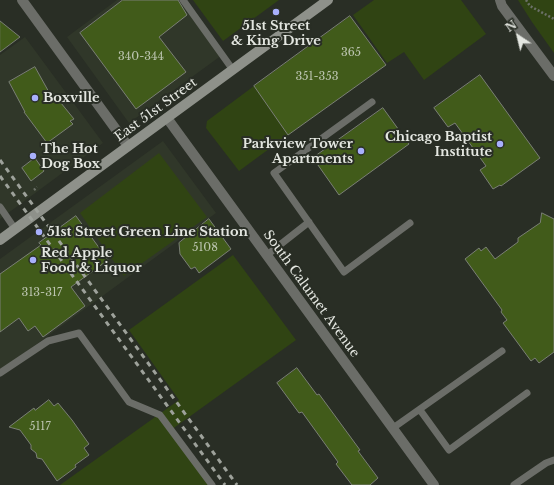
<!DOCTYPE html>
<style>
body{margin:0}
#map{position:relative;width:554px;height:485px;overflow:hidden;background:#292e25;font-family:"Libre Baskerville",serif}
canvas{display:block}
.north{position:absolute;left:498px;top:16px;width:40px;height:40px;-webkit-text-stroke:3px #292e25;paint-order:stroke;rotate:325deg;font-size:11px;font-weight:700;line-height:16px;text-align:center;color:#e4e7e1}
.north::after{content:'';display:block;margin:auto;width:14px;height:18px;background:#e4e7e1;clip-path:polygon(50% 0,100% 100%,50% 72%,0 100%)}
</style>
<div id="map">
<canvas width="554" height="485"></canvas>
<div class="north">N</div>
</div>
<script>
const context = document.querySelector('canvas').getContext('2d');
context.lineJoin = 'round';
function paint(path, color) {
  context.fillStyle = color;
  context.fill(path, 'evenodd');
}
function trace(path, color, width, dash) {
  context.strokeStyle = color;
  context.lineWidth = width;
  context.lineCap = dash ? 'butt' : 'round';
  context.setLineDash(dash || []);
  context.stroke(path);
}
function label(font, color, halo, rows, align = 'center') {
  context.font = font + ' "Libre Baskerville",serif';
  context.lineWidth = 4;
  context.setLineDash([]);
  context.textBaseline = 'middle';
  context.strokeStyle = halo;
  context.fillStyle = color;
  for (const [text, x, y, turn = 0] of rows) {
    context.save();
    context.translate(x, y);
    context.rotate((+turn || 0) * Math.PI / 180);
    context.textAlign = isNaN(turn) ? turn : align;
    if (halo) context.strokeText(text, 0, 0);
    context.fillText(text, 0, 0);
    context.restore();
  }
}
paint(new Path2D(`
 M117,0h66l39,55 -93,68 -62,-86z
 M25,37l78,106 -103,76v-164z
 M163,141l53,72 -216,158v-112z`), '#303729');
paint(new Path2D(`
 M193,0h86l-56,41z
 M374,0h87l25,34 -62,46 -20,-28 -17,11 -34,-48z
 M518,0h36v53l-22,-31z
 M254,86l34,49 -49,36 -33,-43 1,-7z
 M159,153l48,64 -83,59 -44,-63z
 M233,255l63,85 -125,90 41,55h-152l119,-85 -50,-70z`), '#304413');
const building = new Path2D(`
 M123,0h55l9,15 -28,22 27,35 -50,37 -56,-76z
 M350,16l36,49 -98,70 -34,-49z
 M0,21l20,16 -20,15z
 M35,67l15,27 2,-2 22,27 -4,2 3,3 -26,19 -23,-31h1l-16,-30z
 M480,75l60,83 -39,28 -1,-1 -7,4 -13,-19 6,-4 -31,-43 -7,4 -14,-19z
 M383,108l26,36 -70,51 -26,-37z
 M35,158l9,13 -13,10 -9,-13z
 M542,213l12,6v133l-15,11 -4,-5 -4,3 -28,-38 4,-3 -6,-8 1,-2 -37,-51 14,-11 2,3 5,-4 9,12 23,-17v-4l22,-15z
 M76,216l32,44 -37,27 14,19 -42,31 -8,-11 -7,5 -9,-13 -19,14v-58l41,-29 -2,-2z
 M209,219l22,30 -32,24 -4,-6 -4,2 -11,-15 -1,-11z
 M297,368l20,27 2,-1 41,56 -2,1 20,27 -8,7h-18l-16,-21 2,-2 -36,-50 -3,1 -22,-30z
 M49,400l5,6 4,-3 14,17 17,24 -5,4 5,7 -14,10 1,2 -19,14 -15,-22 -5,-1 -1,-5 -5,-4v-4l-11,-15 -11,-3 25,-19 1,2z`);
paint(building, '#415b1a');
trace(building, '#7a7f75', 1);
trace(new Path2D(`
 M526,0l4,6 24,13
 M63,169l1,-4
 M34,190l3,-3
 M47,233l2,2`), '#6c7169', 2.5, [2, 2]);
trace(new Path2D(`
 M183,0l50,70
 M372,102l-98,71 70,99 66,-49
 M0,207l15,22
 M267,255l42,-33
 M0,373l48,-32 31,-8 50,69 31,13 52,70
 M420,410l29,40 78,-57
 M393,428l109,-77
 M514,485l32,-22 8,-3`), '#6b6d68', 7);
trace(new Path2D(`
 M22,0l106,146
 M167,118l267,367`), '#6b6d68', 10);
trace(new Path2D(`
 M500,0l2,6 52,70`), '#6b6d68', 10);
trace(new Path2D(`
 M0,240l328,-240`), '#8e918a', 10);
trace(new Path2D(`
 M0,160l237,325
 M0,176l225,309`), '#9ea29b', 3, [5, 5]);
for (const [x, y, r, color] of [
 [276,12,4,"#a8b0fc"],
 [35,98,4,"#a8b0fc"],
 [500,144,4,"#a8b0fc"],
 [361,151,4,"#a8b0fc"],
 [33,156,4,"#a8b0fc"],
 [39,232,4,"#a8b0fc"],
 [33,260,4,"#a8b0fc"]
]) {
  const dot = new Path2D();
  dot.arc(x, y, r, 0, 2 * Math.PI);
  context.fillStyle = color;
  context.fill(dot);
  trace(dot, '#292e25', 1.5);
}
label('11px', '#bbc4af', null, [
 ["365",351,53],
 ["340-344",141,57],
 ["351-353",317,77],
 ["5108",205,248],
 ["313-317",42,293],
 ["5117",40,427]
]);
label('bold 13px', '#e4e7e1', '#292e25', [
 ["51st Street",276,26,"center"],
 ["& King Drive",276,41,"center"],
 ["Boxville",43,98],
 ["Chicago Baptist",492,137,"right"],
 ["Institute",492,152,"right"],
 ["Parkview Tower",353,144,"right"],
 ["Apartments",353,159,"right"],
 ["The Hot",41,149],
 ["Dog Box",41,164],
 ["51st Street Green Line Station",47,232],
 ["Red Apple",41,253],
 ["Food & Liquor",41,268]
], 'left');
label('13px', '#e4e7e1', '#292e25', [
 ["East 51st Street",156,110,-36],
 ["South Calumet Avenue",311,294,54]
]);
</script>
